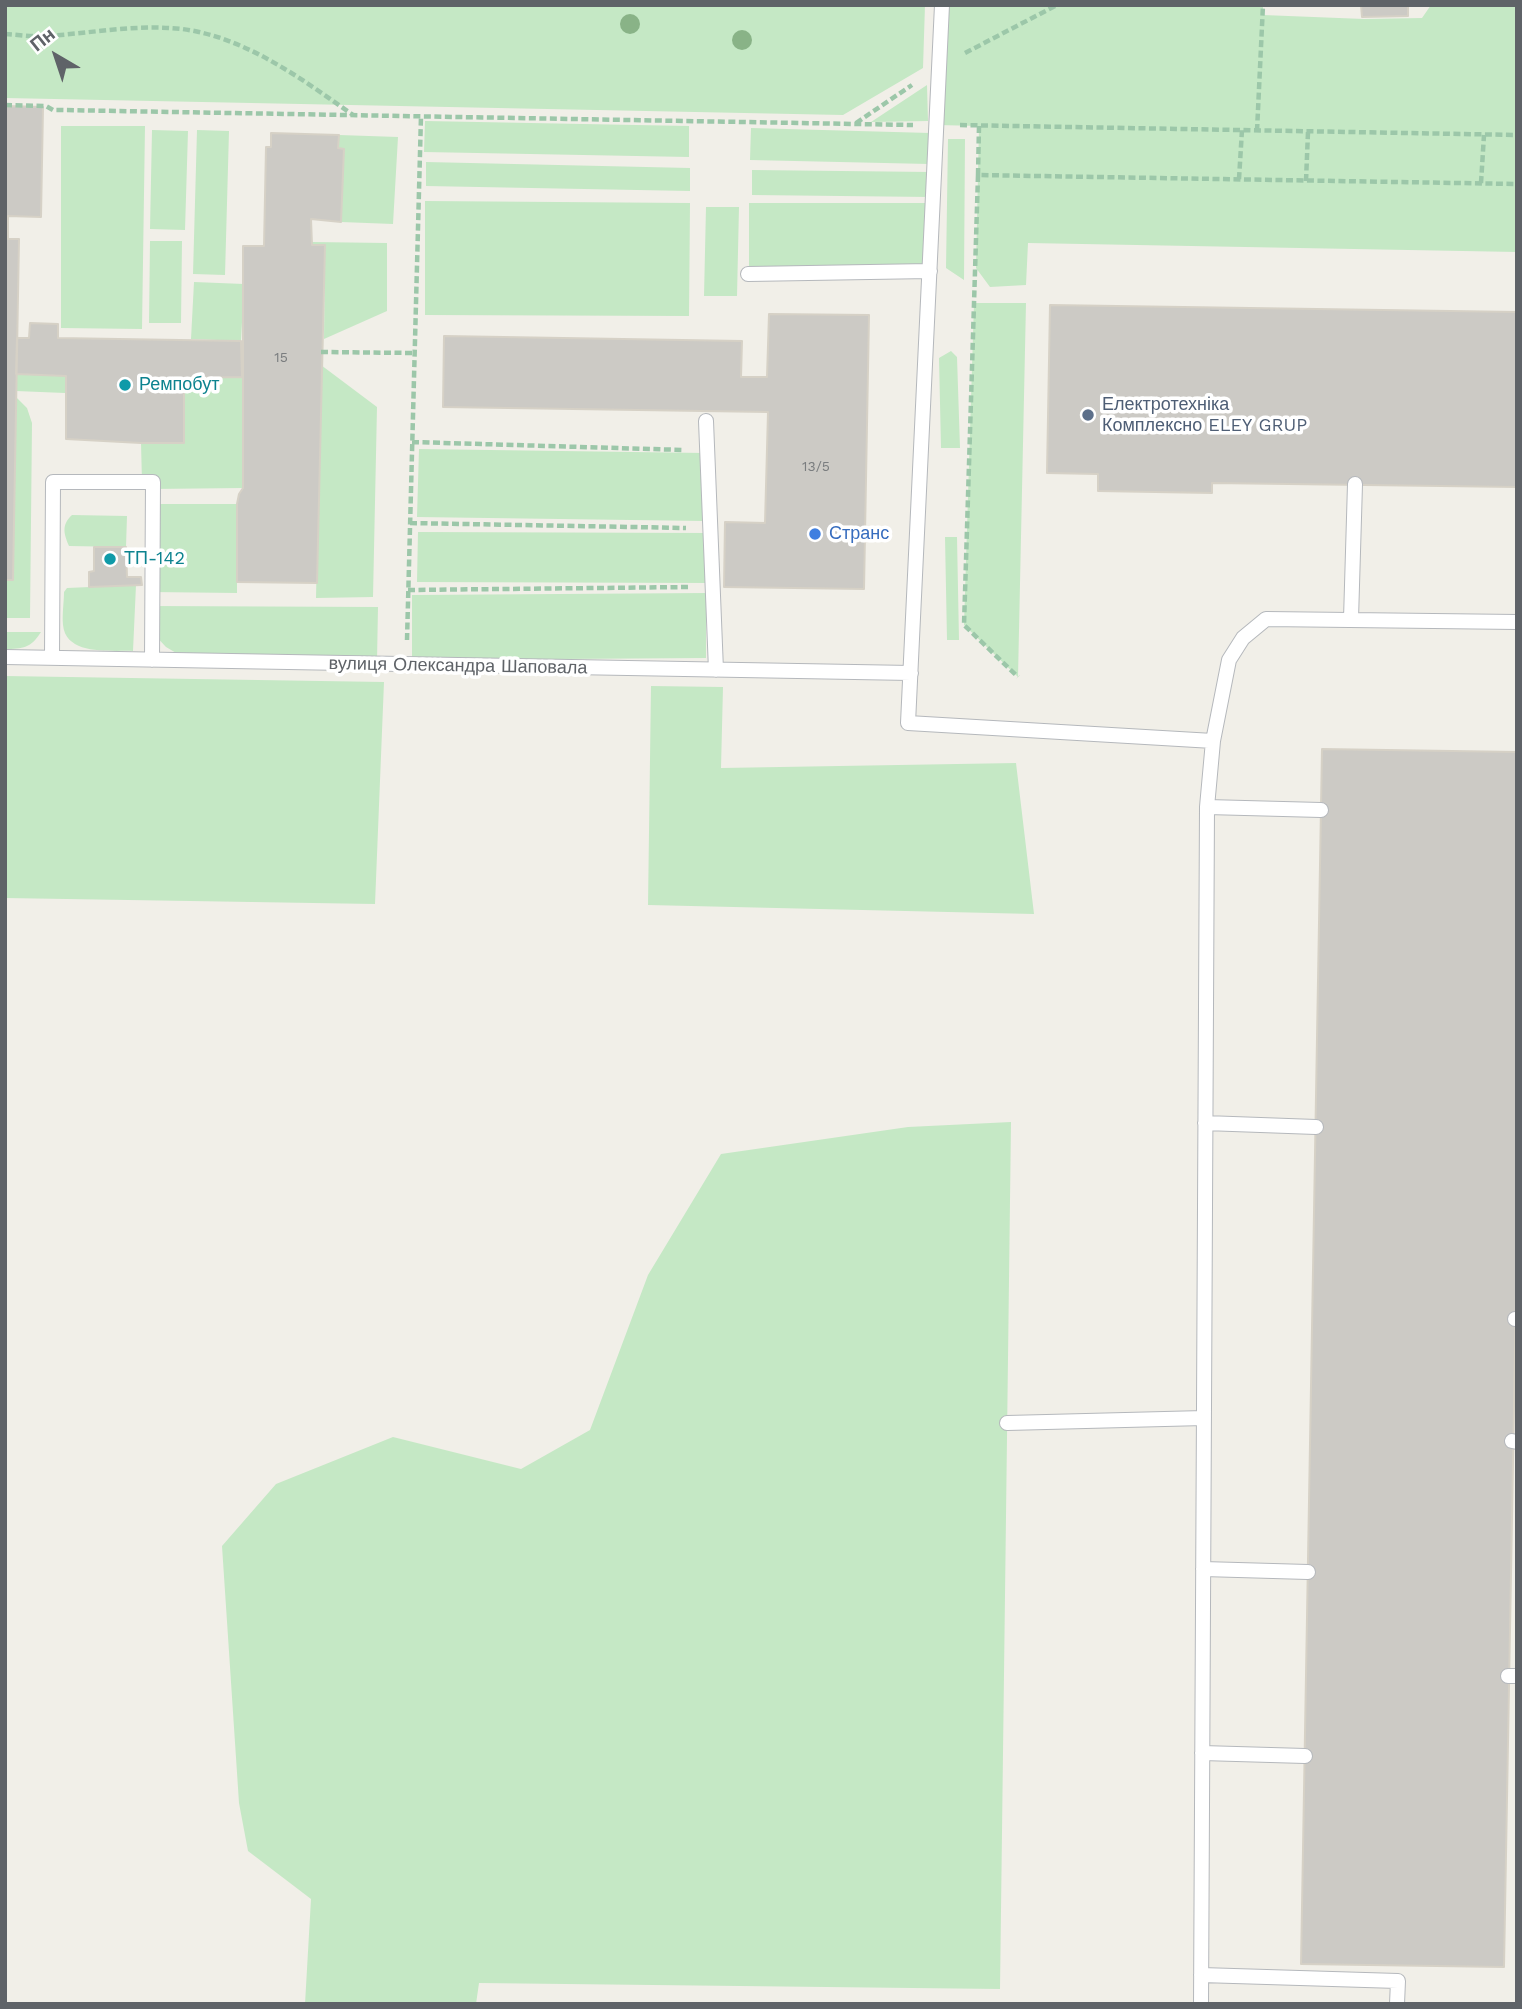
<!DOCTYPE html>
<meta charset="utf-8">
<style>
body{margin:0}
#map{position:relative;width:1522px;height:2009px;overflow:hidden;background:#f1efe8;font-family:"Work Sans",sans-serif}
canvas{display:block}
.frame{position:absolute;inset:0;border:7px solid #5f6368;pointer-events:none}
.north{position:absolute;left:21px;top:21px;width:70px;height:70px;-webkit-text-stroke:5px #fff;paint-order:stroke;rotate:321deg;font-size:19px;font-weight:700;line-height:28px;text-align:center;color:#5f6368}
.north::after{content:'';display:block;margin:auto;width:24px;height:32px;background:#5f6368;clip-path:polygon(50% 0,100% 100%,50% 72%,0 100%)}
</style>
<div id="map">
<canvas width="1522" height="2009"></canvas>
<div class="frame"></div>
<div class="north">Пн</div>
</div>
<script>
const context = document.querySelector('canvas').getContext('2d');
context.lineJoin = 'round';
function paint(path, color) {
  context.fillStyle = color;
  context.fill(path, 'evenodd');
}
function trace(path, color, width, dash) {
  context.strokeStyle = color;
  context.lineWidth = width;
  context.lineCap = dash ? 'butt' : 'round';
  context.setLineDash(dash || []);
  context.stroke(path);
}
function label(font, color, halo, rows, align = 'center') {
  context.font = font + ' "Work Sans",sans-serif';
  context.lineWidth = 7;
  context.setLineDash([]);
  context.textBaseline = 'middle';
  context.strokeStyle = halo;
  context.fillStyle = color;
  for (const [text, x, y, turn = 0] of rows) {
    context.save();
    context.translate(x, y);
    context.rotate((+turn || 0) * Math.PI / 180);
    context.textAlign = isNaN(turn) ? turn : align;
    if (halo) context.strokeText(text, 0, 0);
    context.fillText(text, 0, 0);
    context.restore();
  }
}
paint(new Path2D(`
 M5,5h920l-2,63 -80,47 -838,-17z
 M942,5h321v10l101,4 58,-1 9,-13h86v247l-489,-9 -2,42 -36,2 -14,-19 3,-142 -42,-1z
 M927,85l1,36 -57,1z
 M425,121l264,5v31l-265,-5z
 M61,126h84l-3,203 -81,-1z
 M751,128l179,5 -1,31 -179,-4z
 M152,130l36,1 -3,99 -35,-1z
 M197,130l32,1 -4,144 -32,-1z
 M339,135l59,2 -5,87 -52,-2 3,-73 -6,-1z
 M948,139h17l-1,141 -18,-12z
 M426,162l264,6v23l-264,-5z
 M752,170l179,2 -1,25 -178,-2z
 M425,201l265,2 -1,113 -264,-1z
 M749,203h180v66h-180z
 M706,207h33l-2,89h-33z
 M150,241h32l-1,82h-32z
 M312,242l75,1v68l-63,28 1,-93 -13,-1z
 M194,282l50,2 -3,57 -50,-2z
 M974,303h52l-8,374 -54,-52z
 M951,351l6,6 3,91h-19l-2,-90z
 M321,365l56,42 -4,190 -57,1z
 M16,374l50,2 -1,17 -49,-2z
 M242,377l1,111 -91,1 -10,-7 -1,-39 43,-1v-64z
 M16,397l11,11 5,15 -2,195h-25v-38h8z
 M419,449l285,4 -1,68 -286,-4z
 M153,504h84v89l-86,-1z
 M72,515l55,1 -1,31 -57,-1c-5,-12 -8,-21 3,-31z
 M418,532l289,1v50l-290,-1z
 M945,537h12l2,103h-12z
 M136,585l-3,66c-22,-1 -67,5 -70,-26 -1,-11 1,-23 1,-33l3,-4z
 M706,593v65l-294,2v-65z
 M152,606l226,1 -1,54 -194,-4 -17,-10 -14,-15z
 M5,632h36c-10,16 -18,17 -36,17z
 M5,676l379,6 -9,222 -370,-6z
 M651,686l72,1 -2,81 295,-5 18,151 -386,-9z
 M1011,1122l-11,867 -521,-6 -3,21h-171l6,-105 -63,-48 -9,-48 -17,-257 54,-62 117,-47 128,32 69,-39 58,-155 73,-121 187,-27z`), '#c5e8c5');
const building = new Path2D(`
 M1361,5h47v11l-46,1z
 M5,106l38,1 -2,110 -33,-1v23h11l-6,341h-8z
 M271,133l68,2 -1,13 6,1 -3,73 -30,-3 1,26h13l-8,338 -80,-1v-78l2,-10 4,-6v-242h21l2,-99h5z
 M1050,305l467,7v175l-305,-4v10l-114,-2v-17l-51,-1z
 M769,314l100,1 -5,274 -140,-2 1,-65 40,1 3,-111 -325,-5 1,-71 298,5 -1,36h26z
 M30,323l28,1v14l183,3 1,36 -58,1v65h-43l-75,-4v-63l-50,-2 1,-36h12z
 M94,547h32l1,30h14l1,8 -53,2v-15l5,-1z
 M1322,749l195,3v486l-13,729 -203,-3z`);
paint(building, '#cccac5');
trace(building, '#d6d1c6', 2);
const service = new Path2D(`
 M942,5l-34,718 305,18 16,-81 14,-22 23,-19 251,3
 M748,274l182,-3
 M706,421l10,249
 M1351,619l4,-135
 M5,657l906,16
 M52,657l1,-175h100l-1,178
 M1207,807l114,3
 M1205,1123l111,4
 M1515,1319h2
 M1007,1423l197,-5
 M1512,1441l5,1
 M1203,1569l105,3
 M1508,1676h9
 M1202,1753l103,3
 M1201,1975l197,6 -1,23
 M1201,2004l6,-1197 6,-66`);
trace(service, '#b5b8bc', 16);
trace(new Path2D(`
 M5,34c14,1 29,3 43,2 44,-3 89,-12 134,-7 63,8 120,50 171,86
 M965,53l92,-48
 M5,105l41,1 7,4h8l852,15
 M856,123l56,-38
 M960,125l557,10
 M979,126l-1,49 539,9
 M1257,131l6,-126
 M978,175l-14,450 54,52
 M1239,179l3,-49
 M1306,181l2,-49
 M1481,183l3,-48
 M321,352l93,1
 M412,442l272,8
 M410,523l276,5
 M408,590l283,-3
 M407,640l14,-524`), '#9cc7a9', 4.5, [7, 3.5]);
trace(service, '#fff', 14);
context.fillStyle = '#89b387';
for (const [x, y] of [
 [630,24],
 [742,40]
]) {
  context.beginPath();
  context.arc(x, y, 10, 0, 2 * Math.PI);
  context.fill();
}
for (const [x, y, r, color] of [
 [125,385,7,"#0f9aa8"],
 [1088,415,7,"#5c6f8a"],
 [815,534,7,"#3f7fe0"],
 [110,559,7,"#0f9aa8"]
]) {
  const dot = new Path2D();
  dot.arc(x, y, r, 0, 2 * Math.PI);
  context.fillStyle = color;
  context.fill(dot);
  trace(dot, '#fff', 2.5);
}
label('14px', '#7a7d7f', null, [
 ["15",281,358],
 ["13/5",816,467]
]);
label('18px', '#0d838f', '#fff', [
 ["Ремпобут",139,385],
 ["ТП-142",124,559]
], 'left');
label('18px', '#4e5e75', '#fff', [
 ["Електротехніка",1102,405],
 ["Комплексно ELEY GRUP",1102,426]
], 'left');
label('18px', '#366cbe', '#fff', [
 ["Странс",829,534]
], 'left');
label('18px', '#5f6368', '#fff', [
 ["вулиця Олександра Шаповала",458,666,1]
]);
</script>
